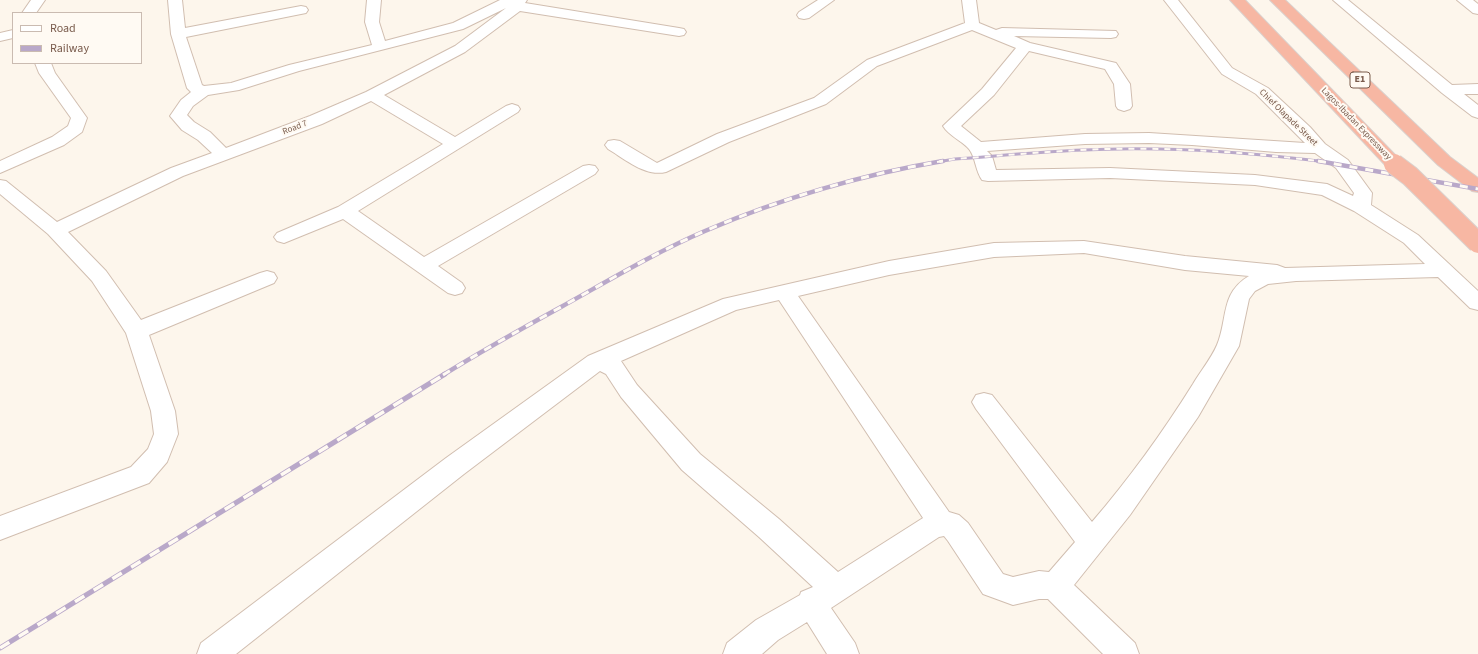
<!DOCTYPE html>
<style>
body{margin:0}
#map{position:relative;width:1478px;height:654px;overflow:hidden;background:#fdf6ec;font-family:"Source Sans 3",sans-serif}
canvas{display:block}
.legend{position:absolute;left:12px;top:12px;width:130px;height:52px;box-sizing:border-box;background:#fffaf3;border:1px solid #cabbb1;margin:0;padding:5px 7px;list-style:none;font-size:12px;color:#7a5c4d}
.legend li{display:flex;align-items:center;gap:8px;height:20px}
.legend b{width:20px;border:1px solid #cabbb1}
</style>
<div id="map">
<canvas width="1478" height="654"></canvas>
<ul class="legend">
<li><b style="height:5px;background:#fff"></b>Road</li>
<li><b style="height:5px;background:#b9a8c9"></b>Railway</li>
</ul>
</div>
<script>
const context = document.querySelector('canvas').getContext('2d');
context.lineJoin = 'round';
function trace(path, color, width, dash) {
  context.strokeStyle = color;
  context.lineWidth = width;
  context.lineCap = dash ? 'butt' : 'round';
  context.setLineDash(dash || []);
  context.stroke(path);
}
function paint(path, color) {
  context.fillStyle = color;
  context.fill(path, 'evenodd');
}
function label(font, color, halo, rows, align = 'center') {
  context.font = font + ' "Source Sans 3",sans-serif';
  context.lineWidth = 4;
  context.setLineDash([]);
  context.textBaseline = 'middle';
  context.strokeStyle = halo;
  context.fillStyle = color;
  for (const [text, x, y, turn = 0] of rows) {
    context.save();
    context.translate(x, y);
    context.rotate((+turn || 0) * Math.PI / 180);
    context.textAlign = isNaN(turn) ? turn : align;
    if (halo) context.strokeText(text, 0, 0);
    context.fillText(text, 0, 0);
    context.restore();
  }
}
const minor = new Path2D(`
 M31,0h14l-9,13h-14z
 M168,0h14l3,28 116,-22 5,1 2,3 -2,3 -120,24 16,48 2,1 27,-3 58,-18 83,-20 -7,-23 2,-22h14l-2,22 6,19 68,-18 47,-23h27l-2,3 154,25 5,1 2,3 -2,3 -5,1 -159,-25 -55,41 -81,43 71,42 51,-31 6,-2 6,2 2,3 -2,3 -160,99 66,46 159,-91 6,-1 6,1 3,4 -3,4 -157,92 24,17 3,5 -3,5 -7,2 -7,-2 -105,-74 -59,24 -7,-2 -3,-4 3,-4 61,-26 105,-63 -72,-43 -49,23 -139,52 -115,56 38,39 35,49 119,-47 7,-2 7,2 3,5 -3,5 -125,52 26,76 3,23 -11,28 -18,21 -149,57v-24l131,-49 17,-18 6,-15 -3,-23 -25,-78 -34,-52 -44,-47 -48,-40v-14l6,1 51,41 114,-54 41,-15 -14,-13 -16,-10 -12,-14 11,-16 10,-8 -4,-4 -16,-54zM506,8l-51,38 -89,46 -56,24 -84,32 -16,-16 -16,-10 -7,-7 6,-9 15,-11 31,-5 60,-19 164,-42z
 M818,0h16l-25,18 -5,1 -5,-1 -2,-3 2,-3z
 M962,0h14l3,23 17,7 6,-2 114,3 2,3 -2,3 -5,1 -97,-2 16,7 86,20 14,21 2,22 -2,3 -6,2 -6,-2 -2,-3 -2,-22 -9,-15 -76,-18 -35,44 -33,31 20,16 104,-8 64,-1 156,10 -49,-49 -34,-20 -58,-74h14l54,68 36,20 42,39 15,17 23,16 24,33 -1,12 47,30 60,56v19l-8,-2 -32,-31 -142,4 -28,3 -13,7 -6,8 -10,47 -41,71 -68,98 -56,70 61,58 4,11h-36l-55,-55h-9l-26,6 -30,-11 -35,-53 -4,-5 -5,1 -108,71 24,35 4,11h-32l-20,-32 -29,18 -16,14h-39l4,-11 29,-23 44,-25 1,-3 12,-5 -54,-50 -77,-67 -61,-73 -15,-23 -6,-3 -136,103 -228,180h-39l4,-11 245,-185 142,-102 135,-57 166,-38 105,-18 90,-2 101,15 92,9 8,3 140,-4 -21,-21 -50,-32 -32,-16 -67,-10 -145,-7 -122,3 -6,-1c-7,-10 -6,-22 -13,-31 -8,-9 -20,-13 -26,-23l39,-37 34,-41 -44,-18 -95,36 -51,38 -97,38 -63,30c-21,5 -41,-13 -58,-23l-3,-4 3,-4 6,-1 6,1 37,22 60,-29 97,-36 53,-38 98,-37zM1149,143l43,2 84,7 39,1 21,15 18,25 -1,3 -26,-12 -72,-9 -145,-7 -114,2 -4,-14 -5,-5 98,-7zM1084,253l101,17 64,6c-29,17 -21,43 -32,69 -6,14 -17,27 -24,39 -30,48 -64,95 -101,138l-100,-127 -8,-2 -8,2 -4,7 4,7 99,133 -26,30 -10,-1 -26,6 -10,-3 -35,-51 -9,-8 -10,-3 -151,-216 91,-21 105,-18zM779,300l144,218 -85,54 -59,-53 -79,-65 -63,-69 -16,-24 115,-51z
 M1333,0h15l104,85 26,-1v10h-14l14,11v13l-6,-2 -30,-23z
 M1457,0h16l5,4v10l-5,-1z
 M13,30v8l-13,3v-8z
 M35,63h16l4,10 32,45 -5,14 -18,13 -64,28v-12l52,-24 16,-11 3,-8 -32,-45z`);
const highway = new Path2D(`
 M1230,0h15l155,160 3,4 -3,4 -6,1 -6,-1z
 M1270,0h15l165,157 28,21v14l-6,-1 -34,-26z`);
trace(minor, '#d1beb0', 2);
trace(highway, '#dad1cd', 2);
paint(minor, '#fff');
paint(highway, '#f7b7a3');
const railFar2 = new Path2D(`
 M937,162l18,-3c68,-5 136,-12 204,-10 55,1 112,6 167,13`);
const railFar1 = new Path2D(`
 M1318,161l160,28
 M443,375c39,-24 78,-46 118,-68 47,-26 95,-55 144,-76 74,-32 159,-57 238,-70`);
const rail = new Path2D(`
 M0,648l445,-274`);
trace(railFar2, '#b9a8c9', 3);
trace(railFar1, '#b9a8c9', 4.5);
trace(rail, '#b9a8c9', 5);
trace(railFar2, '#fffaf3', 2, [6]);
trace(railFar1, '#fffaf3', 3, [8]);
trace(rail, '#fffaf3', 3.5, [11]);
const highwayBridge = new Path2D(`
 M1394,164l16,12 68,67`);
trace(highwayBridge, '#dad1cd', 22, []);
trace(highwayBridge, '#f7b7a3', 20);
label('9px', '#7a5c4d', '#fffaf3', [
 ["Chief Olapade Street",1288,118,44],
 ["Lagos-Ibadan Expressway",1356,124,46],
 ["Road 7",295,128,-21]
]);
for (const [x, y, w] of [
 [1360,80,20]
]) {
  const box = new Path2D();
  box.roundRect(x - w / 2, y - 8, w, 16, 3);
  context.fillStyle = '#fffaf3';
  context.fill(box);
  trace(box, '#7a5c4d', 1);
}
label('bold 10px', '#7a5c4d', null, [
 ["E1",1360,80]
]);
</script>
